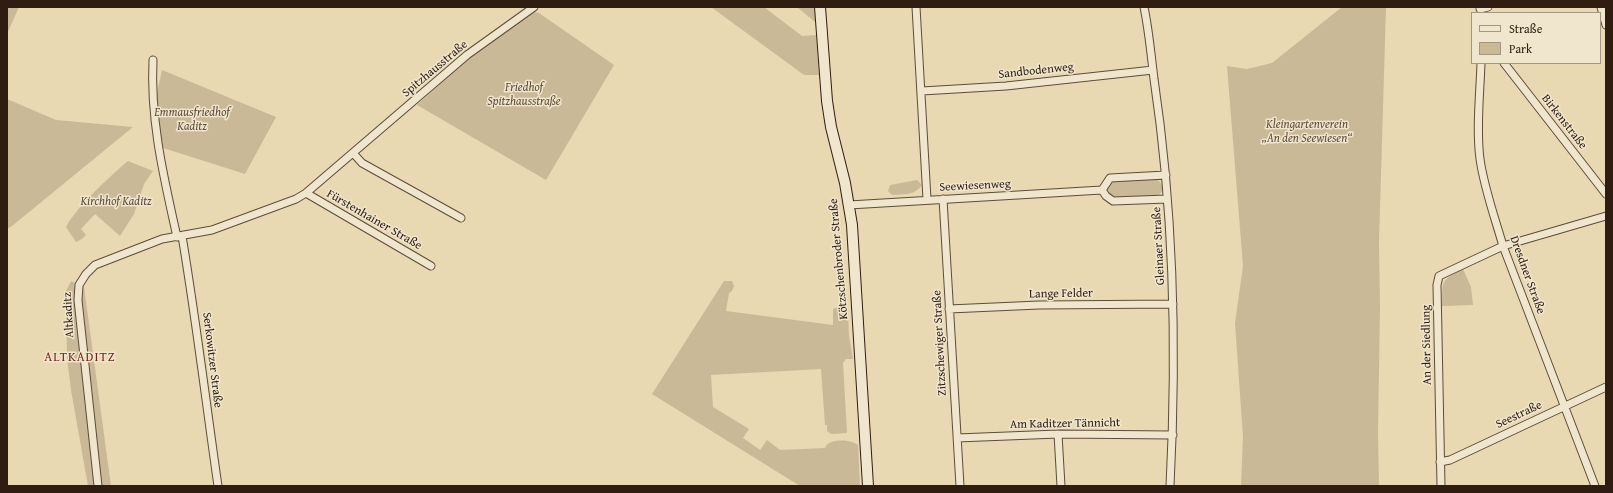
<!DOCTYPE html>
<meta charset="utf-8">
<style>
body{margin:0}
#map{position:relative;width:1613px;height:493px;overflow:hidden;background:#e8d9b2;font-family:"Gentium Book Plus",serif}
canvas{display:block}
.frame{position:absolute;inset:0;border:8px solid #2f1d11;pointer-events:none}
.legend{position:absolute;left:1471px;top:12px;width:130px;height:52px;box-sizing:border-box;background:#f0e6cd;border:1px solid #a39682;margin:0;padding:5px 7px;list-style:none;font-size:12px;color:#2f1d11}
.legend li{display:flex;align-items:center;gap:8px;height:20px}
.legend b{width:20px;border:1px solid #a39682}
</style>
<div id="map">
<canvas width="1613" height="493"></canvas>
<div class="frame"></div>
<ul class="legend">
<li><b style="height:5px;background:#f0e6cd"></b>Straße</li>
<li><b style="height:11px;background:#c9b997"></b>Park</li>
</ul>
</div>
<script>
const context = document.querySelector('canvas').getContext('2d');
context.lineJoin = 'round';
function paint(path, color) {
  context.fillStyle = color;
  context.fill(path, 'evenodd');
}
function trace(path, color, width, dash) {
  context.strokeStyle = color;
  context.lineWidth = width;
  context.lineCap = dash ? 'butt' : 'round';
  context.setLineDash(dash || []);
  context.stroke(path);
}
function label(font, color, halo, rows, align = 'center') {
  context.font = font + ' "Gentium Book Plus",serif';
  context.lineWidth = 3;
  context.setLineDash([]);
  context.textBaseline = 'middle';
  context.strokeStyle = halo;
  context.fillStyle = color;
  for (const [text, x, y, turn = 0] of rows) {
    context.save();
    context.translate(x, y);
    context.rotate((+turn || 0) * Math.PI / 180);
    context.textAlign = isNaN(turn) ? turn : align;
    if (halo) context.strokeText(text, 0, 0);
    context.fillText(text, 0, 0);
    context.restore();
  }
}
paint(new Path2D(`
 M7,7h12l-12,27z
 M711,7h53l38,29 14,-1 3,40h-15z
 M797,7h18v15z
 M1342,7h44l-7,235 1,65 -2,124 1,55h-138l2,-49 -8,-114 8,-57 -16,-200 20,3 25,-6z
 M533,12l6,1 75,52 -68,115 -129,-75 52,-47z
 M162,70l114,47 -31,57 -85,-27 -4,-50z
 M7,99l49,21 77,7 -121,99 -5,3z
 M128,161l25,10 -9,13 -10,30 -14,22 -25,-22 -14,15 5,6 -4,4 -6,3 -10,-15c9,-18 45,-52 62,-66z
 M1155,178c8,5 11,13 2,18l-44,2 -7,-6v-6l9,-7z
 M917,180l5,5c-8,11 -18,9 -30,10l-4,-4 2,-6z
 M1463,269l8,18 2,18 -31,1c1,-25 -3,-25 21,-37z
 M71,281l13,6 27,199h-23l-17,-96 -4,-32 -1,-67z
 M724,281h8l2,5 -2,5 -3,2 -3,18 107,14v-16l6,-2 9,1 1,28 4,23h-7l-3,4 4,70 -16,1 -4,-3v-6h-2l-4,-56 -110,6 2,32 36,22 -6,9 17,12 7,-10 13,10 45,-2c3,-10 26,-9 33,-3l2,41h-60l-148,-92z`), '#c9b997');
const street = new Path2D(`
 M916,7l11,192
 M1144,7c5,24 7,48 10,72 20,134 23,272 16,407
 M1601,7l5,18
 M1480,9l8,-2
 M153,60c-3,61 11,118 24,177
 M1481,63c-1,31 -5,66 -1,96 4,29 15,59 23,87l92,240
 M1504,63l102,131
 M922,91l84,-5 147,-16
 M353,153l9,10 99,55
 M1166,175l-56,3 -8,12 4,6 7,5 54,-2
 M306,193l125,73
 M943,199l17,287
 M849,205l253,-15
 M182,236c14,83 24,167 36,250
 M949,309l90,-4 134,-1
 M1058,434l3,52
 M957,438l101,-4 115,1
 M1440,462l10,-2 156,-73
 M98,486l-20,-186 1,-15 7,-11 9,-9 67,-26 50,-9 84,-31 10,-6 161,-138 67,-48
 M1441,486l-4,-201 2,-9 64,-30 103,-30`);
const secondary = new Path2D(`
 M820,7l7,94 4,26 14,56 7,42 16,261`);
trace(street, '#5d4c39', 9);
trace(secondary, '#2f1d11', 12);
trace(street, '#f0e6cd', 7);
trace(secondary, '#f0e6cd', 10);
label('12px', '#2f1d11', '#f0e6cd', [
 ["Spitzhausstraße",435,69,-40],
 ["Sandbodenweg",1036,71,-6],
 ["Birkenstraße",1564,122,52],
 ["Seewiesenweg",975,186,-3],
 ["Fürstenhainer Straße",374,220,30],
 ["Gleinaer Straße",1159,246,-93],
 ["Kötzschenbroder Straße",839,259,-95],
 ["Dresdner Straße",1527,275,70],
 ["Lange Felder",1061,294,-1],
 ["Altkaditz",69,315,-93],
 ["Zitzschewiger Straße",940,343,-93],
 ["An der Siedlung",1427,345,-91],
 ["Serkowitzer Straße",212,360,83],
 ["Seestraße",1519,415,-25],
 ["Am Kaditzer Tännicht",1065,424,-1]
]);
label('italic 12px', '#5d4c39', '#f0e6cd', [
 ["Friedhof",524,88],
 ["Spitzhausstraße",524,102],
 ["Emmausfriedhof",192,113],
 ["Kaditz",192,127],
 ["Kleingartenverein",1307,125],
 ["„An den Seewiesen“",1307,139],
 ["Kirchhof Kaditz",116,202]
]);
context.letterSpacing = '1px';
label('13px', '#7a1f14', '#f0e6cd', [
 ["ALTKADITZ",80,358]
]);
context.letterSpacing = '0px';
</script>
